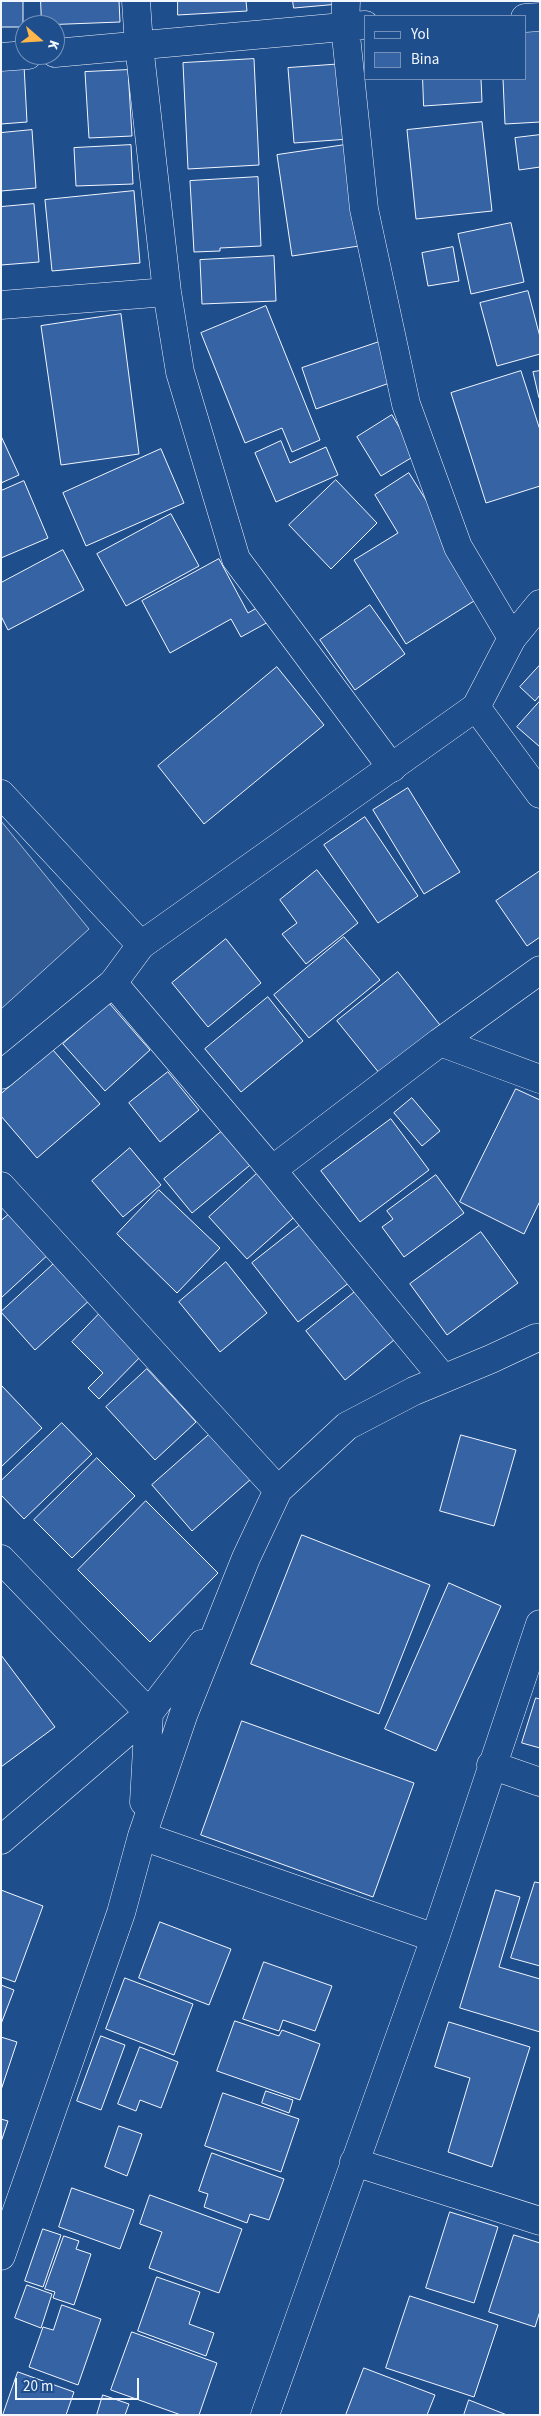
<!DOCTYPE html>
<style>
body{margin:0}
#map{position:relative;width:541px;height:2416px;overflow:hidden;background:#1f4e8c;font-family:"Source Sans 3",sans-serif}
canvas{display:block}
.frame{position:absolute;inset:0;border:2px solid #f2f6ff;pointer-events:none}
.legend{position:absolute;left:364px;top:15px;width:162px;height:65px;box-sizing:border-box;background:#1f4e8c;border:1px solid #7391ba;margin:0;padding:6px 9px;list-style:none;font-size:15px;color:#f2f6ff}
.legend li{display:flex;align-items:center;gap:10px;height:25px}
.legend b{width:25px;border:1px solid #7391ba}
.north{position:absolute;left:15px;top:15px;width:50px;height:50px;box-sizing:border-box;background:#1f4e8c;border:1px solid #7391ba;border-radius:50%;rotate:109deg;font-size:14px;font-weight:700;line-height:20px;text-align:center;color:#f2f6ff}
.north::after{content:'';display:block;margin:auto;width:18px;height:22px;background:#ffb74d;clip-path:polygon(50% 0,100% 100%,50% 72%,0 100%)}
.scale{position:absolute;left:15px;top:2378px;width:124px;height:22px;box-sizing:border-box;border:2px solid #f2f6ff;border-top:0;padding-left:6px;font-size:15px;line-height:18px;white-space:nowrap;color:#f2f6ff;-webkit-text-stroke:4px #1f4e8c;paint-order:stroke}
</style>
<div id="map">
<canvas width="541" height="2416"></canvas>
<div class="frame"></div>
<ul class="legend">
<li><b style="height:6px;background:#1f4e8c"></b>Yol</li>
<li><b style="height:14px;background:#3563a3"></b>Bina</li>
</ul>
<div class="north">K</div>
<div class="scale">20 m</div>
</div>
<script>
const context = document.querySelector('canvas').getContext('2d');
context.lineJoin = 'round';
function paint(path, color) {
  context.fillStyle = color;
  context.fill(path, 'evenodd');
}
function trace(path, color, width, dash) {
  context.strokeStyle = color;
  context.lineWidth = width;
  context.lineCap = dash ? 'butt' : 'round';
  context.setLineDash(dash || []);
  context.stroke(path);
}
const built = new Path2D(`
 M1,821l88,108 -88,80z`);
paint(built, '#305b95');
trace(built, '#a8bbd7', 1);
const building = new Path2D(`
 M1,1h22v26h-22z
 M41,1h78l1,21 -78,3z
 M178,1h68l1,10 -69,4z
 M293,1h46v3l-45,4z
 M540,24v98l-35,2 -2,-45h22v-54z
 M254,59l5,106 -71,4 -5,-106z
 M343,64l6,75 -55,4 -6,-75z
 M24,65l3,57 -26,2v-58z
 M128,70l4,66 -43,2 -4,-66z
 M423,79h58l1,23 -58,4z
 M482,122l10,89 -76,8 -9,-89z
 M32,130l4,58 -35,3v-58z
 M540,135v32l-21,3 -4,-32z
 M131,145l2,39 -57,2 -2,-38z
 M345,145l14,101 -67,10 -15,-101z
 M258,177l3,69 -41,2v3l-26,1 -4,-71z
 M134,191l6,72 -88,8 -7,-71z
 M34,204l5,58 -38,3v-58z
 M511,223l13,59 -53,12 -13,-60z
 M453,247l6,34 -31,5 -6,-33z
 M274,256l2,45 -74,3 -2,-44z
 M528,291l12,46v17l-43,12 -17,-63z
 M266,306l54,134 -28,12 -10,-24 -37,15 -44,-110z
 M121,314l18,140 -78,11 -20,-139z
 M385,340l13,40 -82,29 -14,-41z
 M521,371l19,59v56l-54,17 -35,-110z
 M540,371v27h-1l-6,-26z
 M392,415l24,40 -35,21 -24,-39z
 M1,436l18,39 -18,8z
 M281,441l9,22 36,-16 12,28 -62,27 -21,-49z
 M161,449l23,54 -98,43 -23,-53z
 M409,473l76,121 -79,50 -52,-84 44,-27 -23,-38z
 M336,480l41,43 -46,46 -42,-44z
 M24,481l24,57 -47,20v-67z
 M171,514l28,52 -73,40 -29,-52z
 M63,550l21,40 -76,40 -7,-14v-33z
 M219,559l29,54 14,-8 8,16 -29,16 -10,-18 -61,34 -28,-52z
 M370,605l35,49 -50,36 -35,-50z
 M540,665v30l-5,6 -15,-14z
 M277,667l47,58 -120,99 -46,-58z
 M540,701v46l-23,-20z
 M408,788l52,84 -36,22 -51,-84z
 M365,817l53,79 -40,27 -54,-78z
 M317,870l41,53 -52,41 -24,-30 15,-11 -17,-23z
 M540,871v66l-13,9 -31,-45z
 M344,937l36,43 -71,58 -35,-43z
 M226,939l35,44 -53,44 -36,-44z
 M398,972l42,53 -60,49 -43,-53z
 M268,997l35,44 -62,51 -36,-43z
 M109,1003l41,47 -45,41 -42,-47z
 M53,1050l47,54 -63,54 -36,-42v-22z
 M168,1072l31,38 -39,32 -31,-39z
 M516,1089l24,11v101l-16,33 -64,-32z
 M412,1098l28,33 -18,15 -28,-33z
 M391,1119l38,51 -69,52 -39,-51z
 M227,1127l28,34 -63,52 -28,-34z
 M130,1148l31,37 -38,32 -31,-36z
 M262,1169l38,43 -53,47 -38,-42z
 M436,1175l28,38 -60,44 -22,-30 11,-8 -6,-8z
 M159,1190l61,58 -43,45 -60,-59z
 M14,1210l37,42 -50,46v-77z
 M304,1222l46,60 -52,40 -46,-59z
 M481,1232l37,51 -71,52 -37,-51z
 M58,1260l34,38 -57,52 -34,-38z
 M226,1262l41,51 -47,39 -41,-50z
 M356,1291l38,49 -49,40 -39,-49z
 M103,1310l43,41 -47,48 -11,-11 15,-15 -31,-31z
 M147,1369l49,53 -41,38 -49,-53z
 M1,1385l41,43 -41,39z
 M62,1423l30,31 -68,65 -23,-24v-14z
 M211,1433l40,46 -59,52 -40,-46z
 M461,1435l55,15 -22,76 -54,-15z
 M97,1458l38,38 -63,62 -38,-38z
 M146,1501l72,72 -68,69 -72,-72z
 M302,1535l128,50 -51,129 -128,-50z
 M449,1583l52,23 -65,145 -51,-22z
 M1,1655l54,72 -54,40z
 M536,1698l4,1v49l-18,-5z
 M242,1721l172,62 -41,114 -172,-62z
 M535,1882l5,1v83l-29,-8z
 M1,1890l42,16 -28,76 -14,-5z
 M496,1890l24,7 -21,70 41,12v53l-80,-24z
 M160,1922l71,27 -22,56 -70,-27z
 M264,1962l68,24 -17,45 -32,-11 -4,11 -36,-12z
 M125,1978l68,26 -19,51 -68,-26z
 M1,1985l13,5 -13,34z
 M235,2021l44,15 3,-6 38,14 -20,56 -83,-29z
 M449,2022l81,25 -38,120 -44,-15 22,-74 -35,-11z
 M101,2036l24,9 -24,65 -24,-9z
 M1,2037l16,5 -16,48z
 M140,2047l38,15 -17,46 -21,-8 -4,11 -18,-7z
 M266,2091l27,9 -4,13 -27,-10z
 M223,2093l76,26 -18,53 -76,-26z
 M1,2119l7,2 -7,21z
 M119,2126l23,8 -15,42 -22,-9z
 M212,2153l72,26 -15,41 -19,-6 -3,9 -43,-16 4,-13 -9,-3z
 M72,2188l62,22 -14,39 -61,-22z
 M150,2195l92,34 -23,64 -70,-25 13,-36 -22,-8z
 M450,2212l48,15 -24,76 -48,-15z
 M43,2229l18,6 -18,52 -18,-6z
 M514,2235l26,8v68l-5,16 -46,-15z
 M64,2236l15,5 -3,8 15,5 -17,51 -21,-7 2,-6 -10,-3z
 M157,2277l43,15 -11,32 25,9 -8,23 -68,-25z
 M27,2285l25,9 -11,34 -26,-10z
 M410,2296l88,29 -24,72 -88,-29z
 M62,2305l39,14 -23,66 -49,-18 14,-40 10,3z
 M132,2332l85,31 -18,52h-18l-70,-25z
 M364,2368l71,27 -8,20h-81z
 M18,2372l56,20 -8,23h-63z
 M103,2395l26,9 -4,11h-28z
 M469,2400l38,15h-43z`);
paint(building, '#3563a3');
trace(building, '#f2f6ff', 1);
const minor = new Path2D(`
 M136,1l3,44 28,247 13,80 56,187 156,209
 M346,1l-1,25 19,183 42,195 52,143 54,91
 M525,18l15,-1
 M55,53l310,-28
 M1,57l27,-2
 M1,305l166,-13
 M476,707l64,87
 M1,794l140,151
 M113,983l159,187 171,208
 M440,1042l100,37
 M272,1170l168,-128 100,-72
 M1,1186l277,304
 M1,1559l148,154 -5,89
 M491,1765l49,17
 M142,1836l293,102
 M1,1840l148,-127 53,-69
 M354,2162l186,59
 M1,2256l120,-343 21,-77 42,-123 62,-155 32,-68 69,-64 67,-35 77,-32 45,-21h4
 M265,2415l170,-477 105,-314`);
const major = new Path2D(`
 M1,1075l112,-92 28,-38 335,-238 36,-69 28,-34`);
trace(minor, '#f2f6ff', 29);
trace(major, '#f2f6ff', 29);
trace(minor, '#1f4e8c', 28);
trace(major, '#1f4e8c', 28);
</script>
